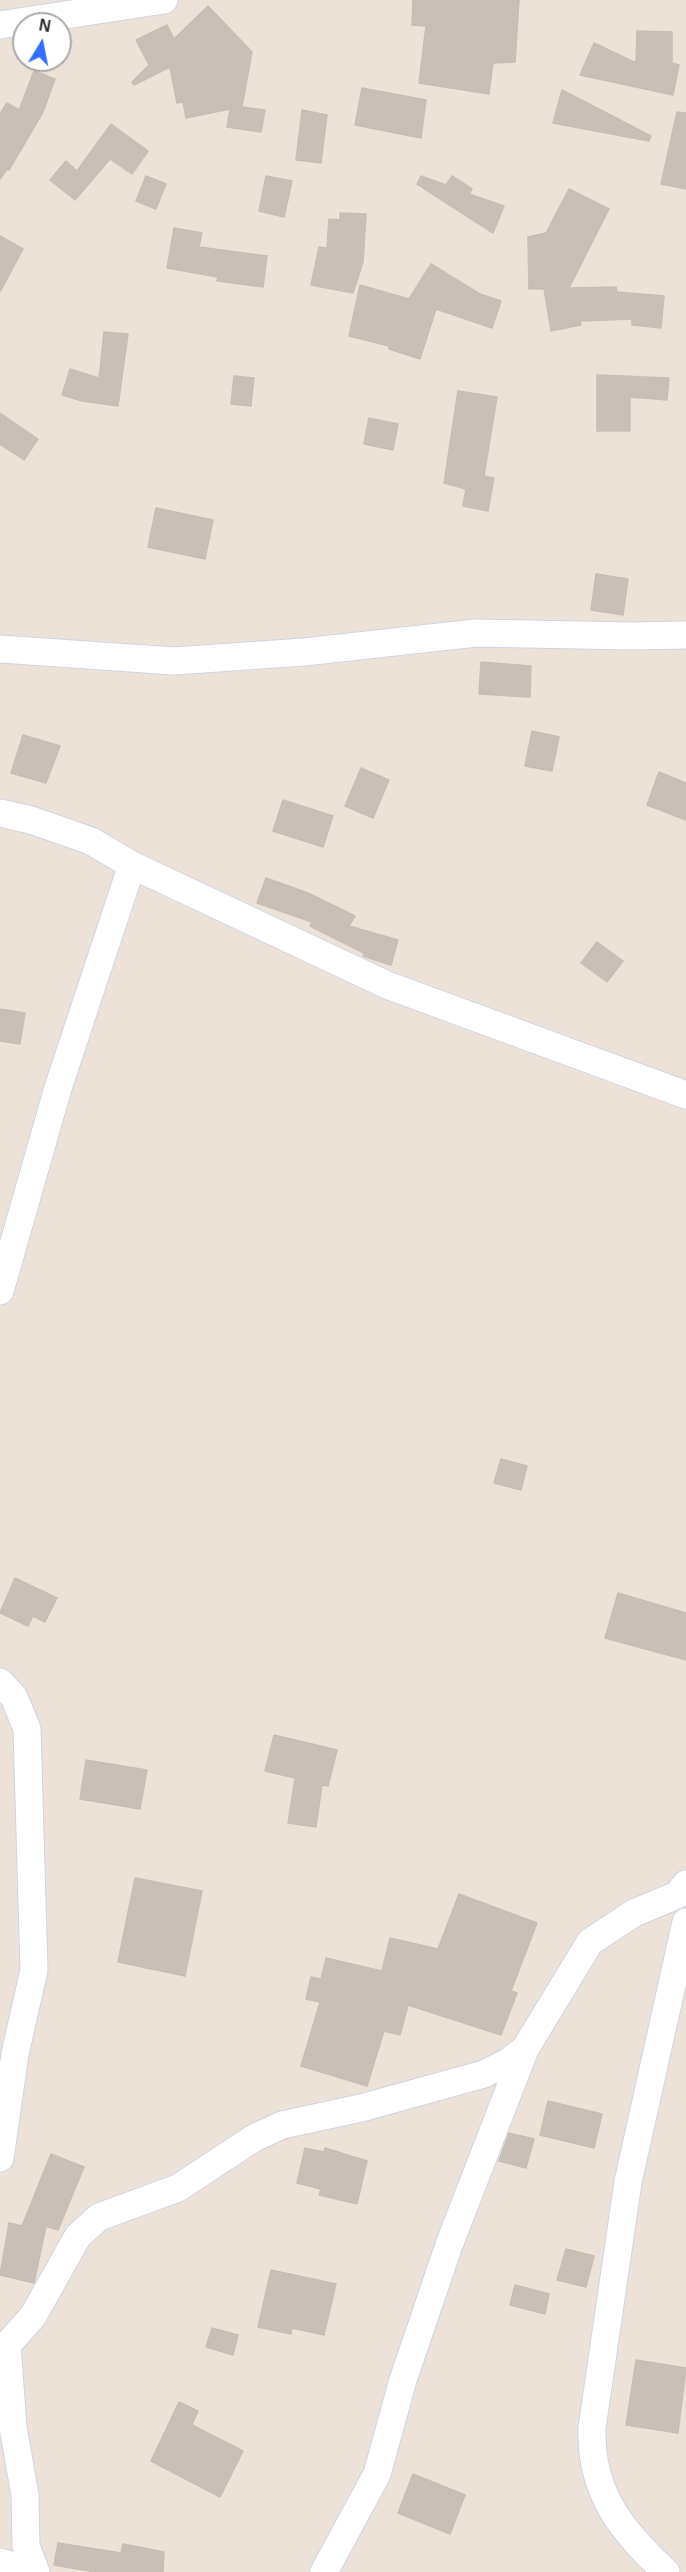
<!DOCTYPE html>
<style>
body{margin:0}
#map{position:relative;width:686px;height:2572px;overflow:hidden;background:#ede2d8;font-family:Arial,sans-serif}
canvas{display:block}
.north{position:absolute;left:12px;top:12px;width:60px;height:60px;box-sizing:border-box;background:#fff;border:2px solid #a9a9a9;border-radius:50%;rotate:10deg;font-size:16px;font-weight:700;line-height:24px;text-align:center;color:#292929}
.north::after{content:'';display:block;margin:auto;width:21px;height:27px;background:#336eff;clip-path:polygon(50% 0,100% 100%,50% 72%,0 100%)}
</style>
<div id="map">
<canvas width="686" height="2572"></canvas>
<div class="north">N</div>
</div>
<script>
const context = document.querySelector('canvas').getContext('2d');
context.lineJoin = 'round';
function paint(path, color) {
  context.fillStyle = color;
  context.fill(path, 'evenodd');
}
function trace(path, color, width, dash) {
  context.strokeStyle = color;
  context.lineWidth = width;
  context.lineCap = dash ? 'butt' : 'round';
  context.setLineDash(dash || []);
  context.stroke(path);
}
const building = new Path2D(`
 M413,0h106l-4,62 -22,1 -4,31 -70,-11 7,-57 -14,-1z
 M208,6l44,46 -10,55 23,3 -4,22 -34,-5 3,-18 -44,9 -3,-16 -6,1 -7,-36 -36,18 -2,-3 17,-17 -13,-25 31,-15 7,14z
 M637,31l35,1v31l7,2 -6,30 -93,-20 14,-32 42,20z
 M34,71l21,8 -12,33 -34,58 -2,-1 -7,10v-65l7,-11 12,7z
 M362,88l64,12 -5,38 -66,-13z
 M562,90l89,46 -2,5 -96,-18z
 M302,110l25,5 -6,48 -25,-3z
 M677,112l9,1v76l-25,-5z
 M111,124l37,27 -16,23 -22,-15 -35,41 -25,-20 16,-19 11,10z
 M146,176l20,8 -10,25 -20,-8z
 M266,176l26,5 -8,36 -25,-6z
 M421,176l25,9 6,-9 20,13 -3,5 35,12 -11,27 -76,-49z
 M569,189l40,20 -40,79 47,-1 1,5 47,4 -3,32 -29,-3v-6l-52,2 1,4 -30,6 -7,-42h-15l-1,-52 18,-4z
 M340,213l26,1 -3,48 -10,31 -42,-8 8,-38 8,1 2,-29 11,1z
 M174,228l28,5 -3,14 68,9 -4,31 -46,-6 1,-4 -51,-9z
 M0,236l23,13 -23,43z
 M431,264l49,30 21,7 -9,27 -56,-19 -16,50 -31,-10v-3l-40,-10 11,-51 49,14z
 M104,332l24,2 -10,72 -36,-5 -20,-6 8,-26 29,9z
 M597,375l72,3 -2,22 -37,-3v34h-33z
 M234,376l20,2 -3,28 -20,-2z
 M458,391l39,6 -13,79 10,2 -6,33 -25,-5 3,-17 -22,-6z
 M0,413l38,26 -14,21 -24,-16z
 M369,418l29,6 -5,26 -29,-6z
 M156,508l57,12 -8,39 -57,-12z
 M596,574l32,5 -5,36 -32,-5z
 M481,662l50,4 -1,31 -51,-3z
 M532,731l27,6 -7,34 -27,-5z
 M23,735l37,11 -14,37 -35,-10z
 M361,768l28,12 -16,38 -28,-12z
 M659,772l27,11v37l-39,-15z
 M283,800l50,16 -10,31 -50,-16z
 M266,878l42,15 47,23 -6,10 49,14 -7,25 -28,-9 1,-3 -54,-27 2,-4 -55,-19z
 M597,942l26,19 -16,21 -26,-19z
 M0,1009l25,4 -5,31 -20,-3z
 M501,1459l26,7 -6,24 -27,-7z
 M15,1578l42,20 -12,24 -12,-6 -5,10 -28,-13z
 M618,1593l68,20v47l-81,-22z
 M274,1735l63,15 -9,36 -6,-1 -6,42 -28,-4 7,-45 -30,-7z
 M86,1760l61,10 -7,39 -60,-10z
 M135,1878l67,13 -17,85 -67,-14z
 M459,1894l78,29 -26,68 6,2 -16,42 -93,-30 -8,30 -16,-4 -17,55 -66,-20 19,-64 -14,-3 5,-22 10,2 5,-21 56,13 8,-33 48,11z
 M548,2101l54,13 -8,34 -54,-13z
 M509,2133l25,6 -8,29 -27,-7z
 M305,2148l19,4 1,-4 42,13 -10,43 -38,-9 2,-6 -24,-6z
 M51,2154l33,13 -26,63 -12,-4 -12,57 -34,-8 9,-52 13,3z
 M566,2249l28,7 -8,31 -29,-7z
 M271,2270l65,14 -12,51 -32,-7 -1,6 -33,-7z
 M515,2285l34,9 -4,20 -35,-9z
 M212,2328l26,7 -5,20 -27,-8z
 M636,2360l50,8 -8,65 -52,-8z
 M179,2402l19,9 -6,14 51,26 -23,46 -69,-36z
 M413,2474l52,21 -15,39 -52,-21z
 M58,2543l63,10 2,-9 41,8 -1,20h-68l-41,-7z`);
paint(building, '#c8bfb9');
trace(building, '#c8beb2', 1.5);
const street = new Path2D(`
 M0,25l164,-25
 M0,649l174,12 130,-9 172,-19 155,3 55,-1
 M0,813l31,7 60,21 41,24 255,120 299,110
 M0,1291l58,-203 74,-223
 M0,1682l14,15 13,32 7,241 -19,84 -15,104
 M7,2346l6,81 12,68 1,51 10,26
 M0,2353l33,-37 45,-80 21,-19 79,-29 76,-50 28,-13 79,-17 123,-34 24,-12 17,-13 65,-107 44,-29 43,-18 9,-11
 M0,2562l34,10
 M324,2572l53,-98 26,-94 46,-135 76,-196
 M666,2572c-45,-41 -76,-81 -74,-144l36,-246 58,-260`);
trace(street, '#ced4e4', 29);
trace(street, '#fff', 27);
</script>
